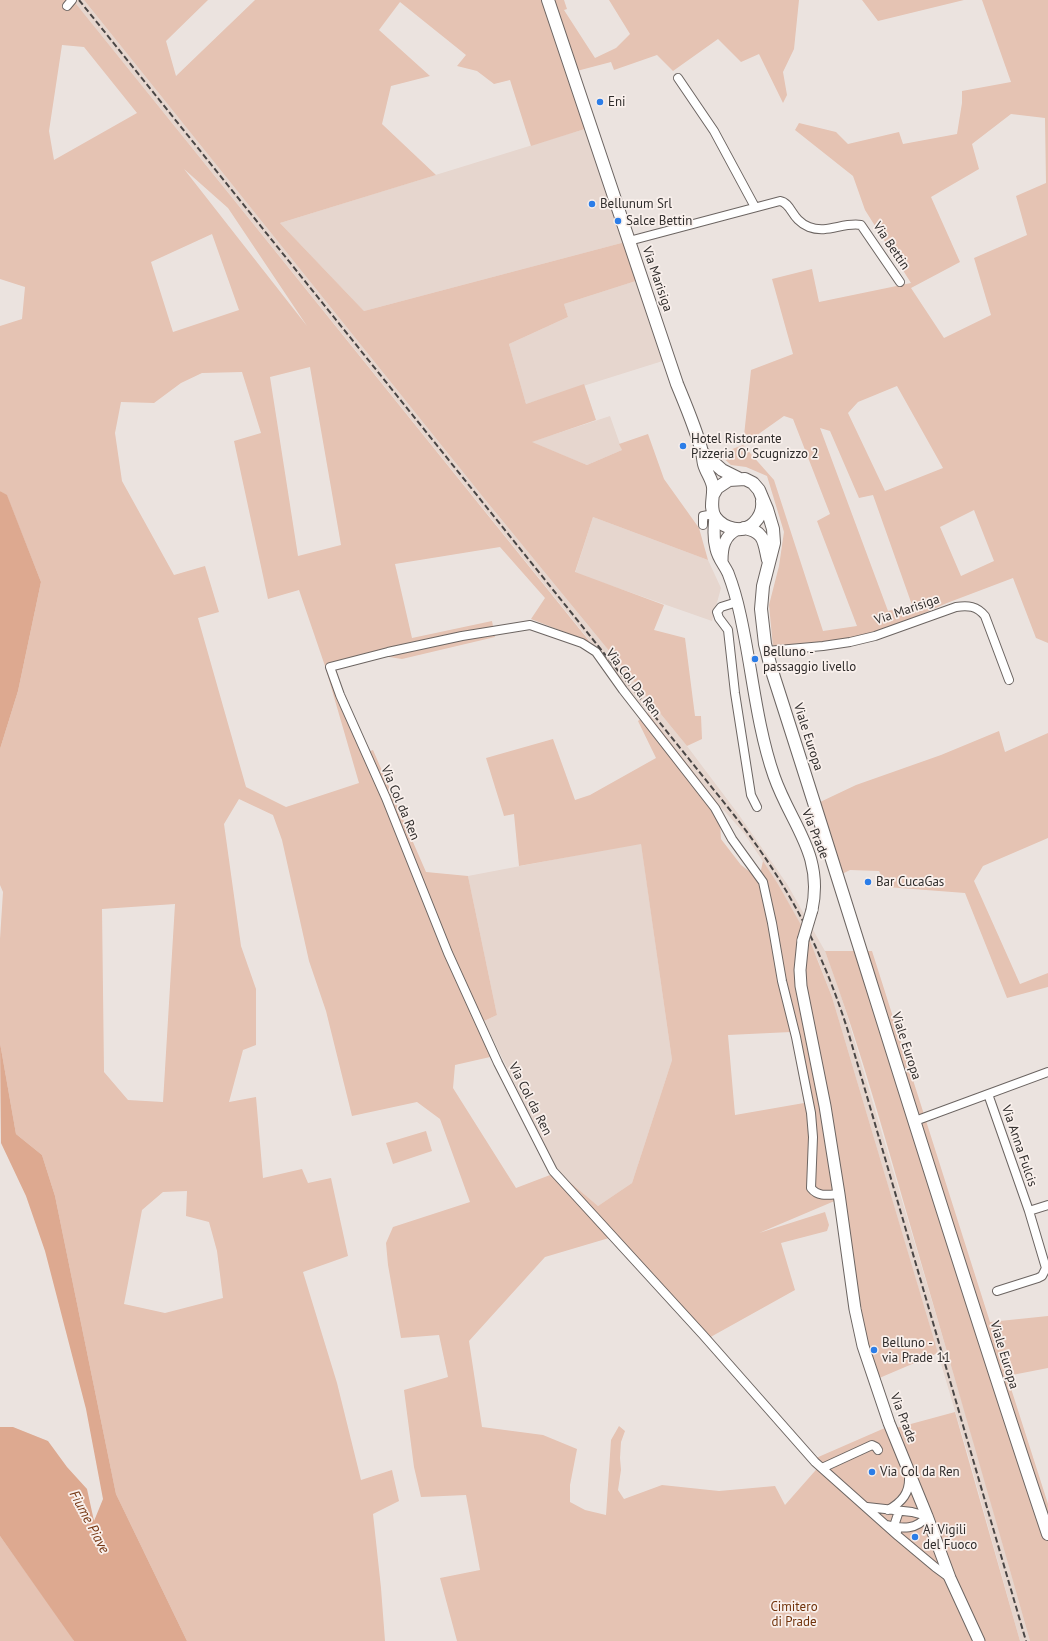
<!DOCTYPE html>
<style>
body{margin:0}
canvas{display:block;background:#ebe3df}
</style>
<canvas width="1048" height="1641"></canvas>
<script>
const context = document.querySelector('canvas').getContext('2d');
context.lineJoin = 'round';
function paint(path, color) {
  context.fillStyle = color;
  context.fill(path, 'evenodd');
}
function trace(path, color, width, dash) {
  context.strokeStyle = color;
  context.lineWidth = width;
  context.lineCap = dash ? 'butt' : 'round';
  context.setLineDash(dash || []);
  context.stroke(path);
}
function label(font, color, halo, rows, align = 'center') {
  context.font = font + ' "PT Sans",sans-serif';
  context.lineWidth = 3.5;
  context.setLineDash([]);
  context.textBaseline = 'middle';
  context.strokeStyle = halo;
  context.fillStyle = color;
  for (const [text, x, y, turn = 0] of rows) {
    context.save();
    context.translate(x, y);
    context.rotate((+turn || 0) * Math.PI / 180);
    context.textAlign = isNaN(turn) ? turn : align;
    if (halo) context.strokeText(text, 0, 0);
    context.fillText(text, 0, 0);
    context.restore();
  }
}
paint(new Path2D(`
 M73,0h11l399,497 204,249 52,69 48,69 38,67 15,41 138,464 52,185h-10l-51,-183 -137,-461 -14,-37 -40,-76 -34,-51 -25,-28 -71,-92z
 M591,127l38,114 -265,70 -84,-88z
 M642,279l27,80 -143,45 -17,-60 59,-27 -4,-13z
 M610,416l12,34 -35,15 -56,-23z
 M593,517l115,43 13,28 -9,33 -137,-48z
 M641,843l31,217 -40,123 -34,23 -40,-34 -74,-151 13,-6 -29,-139z`), '#e6d6ce');
paint(new Path2D(`
 M0,0h73l517,642 -59,-23 14,-21 -45,-51 -105,17 17,74 80,-17 3,16 -93,22 -32,-5 -39,11 33,88 9,-3 53,122 42,4 29,139 -13,6 15,34 -44,10 -2,23 63,100 42,-16 40,34 34,-23 40,-123 -31,-216 -122,22 -5,-52 -10,2 -18,-58 67,-19 22,61 15,-5 66,-37 -18,-37 10,-8 71,92 2,34 20,26 18,14 4,-18 15,23 32,57 22,56 106,356 -61,26 -15,-59 -18,-123 -85,36 66,-21 4,13 -2,6 -46,12 14,47 -88,49 -98,-101 -64,19 -76,84 13,86 61,8 34,14 -7,36v17l15,8 21,5 5,-75 8,-14 6,5 -4,11 -1,16 1,12 -3,20 6,9 38,-14 57,6 56,-5 10,19 37,-42 -6,-5 78,-34 2,4 59,-16 65,229h-563l-17,-63 40,-8 -14,-75 -45,2 -7,-30 -10,-77 44,-13 -9,-42 -38,3 -13,-73 -2,-22 7,-16 77,-25 -30,-83 -23,-17 -65,14 -26,-105 -17,-50 -27,-121 -9,-25 -34,-16 -15,25 17,122 15,43v56l-13,5 -14,52 27,-5 7,81 39,-9 6,14 23,-5 17,78 -45,16 34,111 24,97 31,-10 7,31 -26,13 8,74 4,53h-198l-71,-147 -61,-298 -13,-41 -26,-21 -16,-91v-104l3,-47 -3,-7v-136l18,-58 23,-109 -34,-86 -7,-5v-165l22,-7 3,-32 -25,-8zM62,45l22,2 53,66 -83,47 -5,-29zM184,169l44,39 79,118zM212,234l27,76 -66,22 -22,-70zM310,367l31,178 -43,11 -28,-179zM242,372l19,61 -27,8 34,158 31,-9 26,76 34,117 -73,24 -40,-20 -48,-169 21,-6 -14,-46 -31,9 -52,-94 -7,-48 6,-31 33,1 27,-20 21,-10zM175,904l-12,198 -35,-2 -24,-28 -2,-163zM791,1032l13,71 -69,12 -7,-80zM187,1191l-1,25 23,6 8,29 6,47 -58,15 -41,-9 18,-94 21,-18z
 M84,0h124l-42,41 10,35 79,-76h309l3,9 -3,1 31,48 21,-10 14,-14 -21,-34h190l-5,49 -11,23 4,23 -4,8 -24,-49 -18,8 -23,-23 -45,32 -16,-16 -43,15 -3,-8 -38,10 18,55 -60,19 -21,-66 -16,4 -17,-13 -20,-5 9,-11 -66,-53 -21,28 51,46 -39,10 -9,38 54,51 -156,48 84,88 265,-70 13,38 -78,25 4,13 -59,27 17,60 58,-20 12,36 -64,22 55,23 35,-15 -3,-6 29,-10 16,45 35,49 9,32 -115,-43 -18,55 89,33 -10,25 31,8 10,78h6l1,23 -15,7 -204,-249z
 M862,0h102l-86,21z
 M982,0h66v643l-12,-5 -23,-60 -66,25 -50,22 -51,16 -44,2 -29,4 -4,-42 10,-39 5,-34 -17,-56 -21,-9 -15,-2 -12,-11 24,-9 8,-75 42,-16 -21,-75 40,-10 7,33 92,-19 -46,-73 -12,-34 -58,-46 4,-7 37,9 12,12 51,-12 4,12 54,-10 5,-31v-12l49,-9zM1011,114l34,4 1,65 -30,13 11,39 -53,23 17,57 -47,23 -33,-50 49,-26 -29,-65 48,-28 -7,-25zM897,386l46,82 -58,23 -37,-78 10,-11zM784,416l9,3 37,95 -13,7 40,105 -34,5 -49,-151 -31,-35zM820,428l10,3 29,67 14,-3 39,110 -24,6zM974,510l20,51 -33,15 -21,-49z
 M999,731l6,21 43,-19v105l-65,28 -9,15 46,103 28,-11v14l-41,11 -42,-105 -78,-6 -8,-16 -29,-1 -10,5 -22,-72 38,-18 85,-30z
 M825,951h47l118,371 58,-6v52l-41,8 41,128v137h-18c-36,-128 -73,-255 -110,-382 -30,-103 -58,-208 -95,-308z
 M426,1131l6,20 -39,13 -7,-21z
 M0,1536l68,95 6,10h-74z`), '#e5c3b3');
paint(new Path2D(`
 M0,491l7,4 34,87 -23,109 -18,58z
 M0,1043l16,91 26,21 13,41 61,298 71,147h-113l-74,-105v-109h13l35,14 19,26 20,22 7,32 9,-22 -17,-90 -41,-158 -19,-55 -25,-53z`), '#dda990');
const minor = new Path2D(`
 M67,6l5,-6
 M678,78l36,53 41,76
 M629,241l151,-40c12,2 11,19 29,26 18,7 34,-5 52,-2l39,57
 M703,525v-9l11,-2
 M737,602l-16,5 -4,5 2,6 9,12 7,63 16,102 6,12
 M767,651l56,-5 27,-4 25,-6 81,-29c12,-2 21,-1 29,9l24,64
 M988,1094l41,117 17,57 -4,8 -4,2 -41,13
 M915,1121l133,-49
 M839,1194c-11,1 -21,3 -28,-6l2,-51 -2,-24 -15,-76 -14,-56 -10,-58 -9,-41 -31,-43 -17,-31 -92,-118 -27,-38 -14,-9 -52,-18 -68,11 -74,16 -58,15 10,28 46,103 62,155 50,110 55,108 150,164 112,127 83,74 37,31 15,11
 M1029,1211l19,-6
 M822,1468l50,-23 4,2 2,3
 M867,1507l45,5 15,4c-10,14 -25,13 -40,9
 M888,1510c14,-8 22,-17 21,-34
 M897,1531l-2,-8 4,-12`);
const secondary = new Path2D(`
 M715,516c-1,11 -2,22 1,33 2,9 8,16 12,24 5,13 9,27 12,41 12,53 16,110 34,162 17,49 50,78 38,134
 M722,561c0,-14 2,-25 16,-32
 M803,940l-3,30 1,16 24,120 14,88 16,115 8,37 26,77 38,93 23,62 29,63`);
const primary = new Path2D(`
 M548,0l129,384c9,22 19,45 25,68 1,4 1,8 2,12 2,8 8,15 9,23 1,10 -4,20 2,30 9,12 28,17 39,6 7,-7 9,-14 8,-22
 M703,453l19,17 16,8
 M713,495l4,-7 12,-8 16,-1 8,4 6,7 8,19 6,20 1,14 -11,43 -2,23 4,35 6,24c93,288 180,579 277,866
 M744,528c21,3 20,15 24,32`);
trace(minor, '#6c6562', 10);
trace(secondary, '#6c6562', 13);
trace(primary, '#6c6562', 14);
trace(minor, '#fff', 8);
trace(secondary, '#fff', 11);
trace(primary, '#fff', 12);
trace(new Path2D(`
 M79,0l655,815c53,68 87,132 113,213l179,613`), '#4a4645', 2, [6, 3]);
const secondaryBridge = new Path2D(`
 M803,940l9,-30`);
trace(secondaryBridge, '#6c6562', 13, []);
trace(secondaryBridge, '#fff', 11);
for (const [x, y, r, color] of [
 [600,102,4,"#2b7de8"],
 [592,204,4,"#2b7de8"],
 [618,221,4,"#2b7de8"],
 [683,446,4,"#2b7de8"],
 [755,659,4,"#2b7de8"],
 [868,882,4,"#2b7de8"],
 [874,1350,4,"#2b7de8"],
 [872,1472,4,"#2b7de8"],
 [915,1537,4,"#2b7de8"]
]) {
  const dot = new Path2D();
  dot.arc(x, y, r, 0, 2 * Math.PI);
  context.fillStyle = color;
  context.fill(dot);
  trace(dot, '#f9f0ec', 1.5);
}
label('13px', '#302d2c', '#f9f0ec', [
 ["Eni",608,102],
 ["Bellunum Srl",600,204],
 ["Salce Bettin",626,221],
 ["Hotel Ristorante",691,439],
 ["Pizzeria O' Scugnizzo 2",691,454],
 ["Belluno -",763,652],
 ["passaggio livello",763,667],
 ["Bar CucaGas",876,882],
 ["Belluno -",882,1343],
 ["via Prade 11",882,1358],
 ["Via Col da Ren",880,1472],
 ["Ai Vigili",923,1530],
 ["del Fuoco",923,1545]
], 'left');
label('13px', '#302d2c', '#f9f0ec', [
 ["Via Bettin",891,246,56],
 ["Via Marisiga",657,279,71],
 ["Via Marisiga",907,610,-19],
 ["Via Col Da Ren",633,683,53],
 ["Viale Europa",808,737,72],
 ["Via Col da Ren",400,803,67],
 ["Via Prade",815,834,68],
 ["Viale Europa",906,1046,72],
 ["Via Col da Ren",530,1099,63],
 ["Via Anna Fulcis",1019,1146,71],
 ["Viale Europa",1004,1355,73],
 ["Via Prade",903,1418,69]
]);
label('13px', '#70320b', '#f9f0ec', [
 ["Cimitero",794,1607],
 ["di Prade",794,1622]
]);
label('italic 14px', '#763713', '#f9f0ec', [
 ["Fiume Piave",89,1522,62]
]);
</script>
